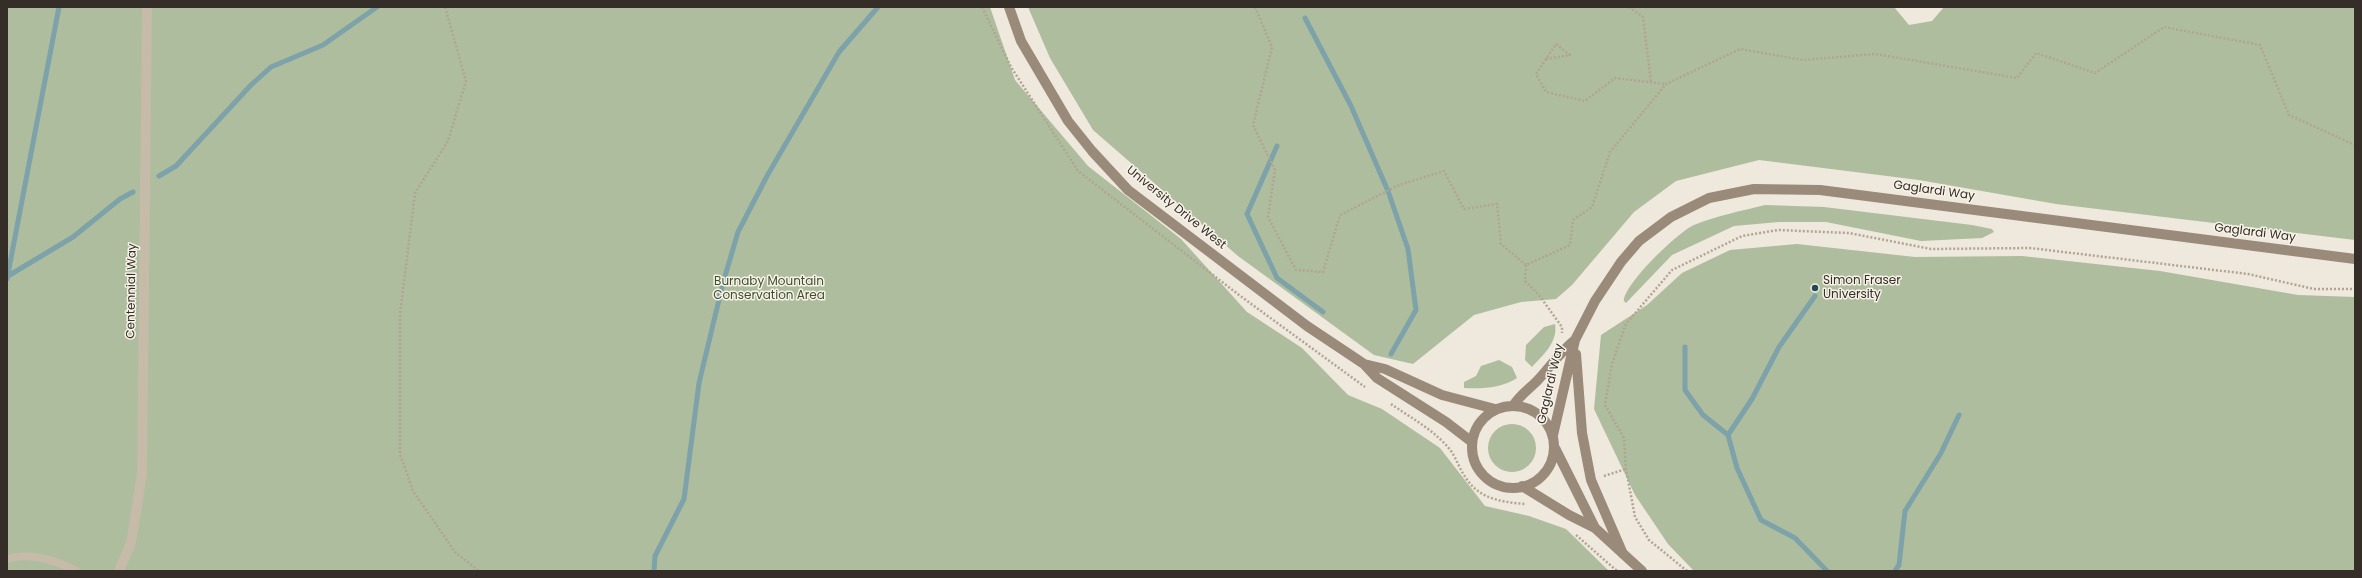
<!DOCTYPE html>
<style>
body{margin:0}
#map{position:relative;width:2362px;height:578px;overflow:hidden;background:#efe8dc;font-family:Poppins,sans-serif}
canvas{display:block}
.frame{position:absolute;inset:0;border:8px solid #342d28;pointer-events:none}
</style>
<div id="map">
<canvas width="2362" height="578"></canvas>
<div class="frame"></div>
</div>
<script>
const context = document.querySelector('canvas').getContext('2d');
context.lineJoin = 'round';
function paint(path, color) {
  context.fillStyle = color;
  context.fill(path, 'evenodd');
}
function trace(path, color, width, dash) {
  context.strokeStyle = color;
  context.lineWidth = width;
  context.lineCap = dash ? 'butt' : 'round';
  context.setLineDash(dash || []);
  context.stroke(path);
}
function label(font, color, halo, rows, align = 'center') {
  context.font = font + ' Poppins,sans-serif';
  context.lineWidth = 3;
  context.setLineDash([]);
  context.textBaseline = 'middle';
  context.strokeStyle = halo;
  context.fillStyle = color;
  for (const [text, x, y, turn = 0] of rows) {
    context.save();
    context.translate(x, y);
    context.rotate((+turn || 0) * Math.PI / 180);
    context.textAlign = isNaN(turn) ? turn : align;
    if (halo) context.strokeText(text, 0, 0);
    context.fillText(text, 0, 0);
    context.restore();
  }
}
paint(new Path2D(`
 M7,7h983l25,73 73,86 93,73 66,73 55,36 46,47 34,14 58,39 45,58 44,10 37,13 43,42h-1602z
 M1028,7h866l15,18 23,-4 12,-14h411v233l-299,-36 -137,-24 -160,-20 -83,21 -42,31 -62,73 -16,14 -35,3 -47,13 -61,49 -39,-9 -136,-99 -145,-126 -43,-72z
 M1765,205l59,2 148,18 20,4 2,3 -12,6 -61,3 -95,-19h-47l-45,4 -62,29 -46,48 -2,-2c0,-17 54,-69 70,-76 22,-9 47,-14 71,-20z
 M1797,244l118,13 107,-1 138,15 138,24 57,2v274h-661l-26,-27 -33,-49 -41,-86 7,-74 46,-30 35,-32 48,-23z
 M1555,324c3,18 -11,30 -23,43l-7,-7 1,-15 18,-18z
 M1499,360l13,7 5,11c-15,10 -35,11 -53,10v-6l12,-6 5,-10z
 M1488 448a24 24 0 1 1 48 0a24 24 0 1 1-48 0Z`), '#aebd9d');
trace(new Path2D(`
 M1305,18l46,88 37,85 20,58 8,61 -25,44
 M1277,146l-30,68 30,64 46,34
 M159,176l17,-10 75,-81 20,-18 52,-22 54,-38
 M8,276l65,-39 47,-38 13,-7
 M7,279l52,-272
 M1685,347v43l18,25 25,20 9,33 24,52 34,18 32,33
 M1728,435l24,-36 27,-52 36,-51
 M654,571l1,-15 29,-57 15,-116 24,-100 15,-51 29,-56 72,-124 39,-45
 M1895,571l4,-6 6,-54 36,-58 18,-38`), '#7da2a9', 5);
trace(new Path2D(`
 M445,7l21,74 -18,60 -33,52 -15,121v140l13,37 42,61 24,19
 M982,7l29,60 67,104 161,124 126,92
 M1255,7l17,40 -19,78 22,45 -7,47 28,53 27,2 17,-57 59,-30 45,-14 20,38 33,-5 4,40 25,21 44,-20 3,-25 19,-13 18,-55 56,-68 74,-35 63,11 72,-6 142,24 19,-25 59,20 69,-46 96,18 29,70 66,30
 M1629,7l14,10 8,65
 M1546,59l24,-4 -14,-11 -20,30 10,18 39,9 30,-23 50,6
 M1526,265l-1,16 14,14 23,32v6
 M1391,404c20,14 45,27 60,47 6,9 9,19 15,27 13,21 36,24 59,26
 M1604,476l22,-7
 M1576,535l41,36
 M1687,571l-38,-31 -14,-23 -9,-48 -2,-31 -19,-33 7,-41 14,-40 46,-54 70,-34 36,-6 71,3 82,16 99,-1 218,26 66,15h41`), '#b1a493', 2.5, [2, 2]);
trace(new Path2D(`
 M7,559c22,-7 50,1 69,12`), '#c6baa9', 8);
trace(new Path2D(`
 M119,571l12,-28 11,-69 5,-467`), '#c6baa9', 10);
trace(new Path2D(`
 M1009,7l12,34 47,80 24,30 36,39 179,136 57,38 13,14 69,44 26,20
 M1576,354l6,79 9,47 32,74
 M1364,364l21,5 57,26 53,14
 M1513,406c7,-11 15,-16 24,-25 13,-14 23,-29 38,-41
 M1472 447a41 41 0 1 1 82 0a41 41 0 1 1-82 0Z
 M1553,435l22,-95 20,-39 26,-39 18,-21 32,-24 38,-19 45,-9 66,1 535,69
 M1555,448l40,80
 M1522,486l47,29 26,13 47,43`), '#998a7a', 10);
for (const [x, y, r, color] of [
 [1815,288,4,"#224851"]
]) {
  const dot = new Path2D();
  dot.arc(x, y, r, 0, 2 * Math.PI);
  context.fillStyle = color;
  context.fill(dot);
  trace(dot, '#f7f2e7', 1.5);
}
label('12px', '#342d28', '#f7f2e7', [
 ["Gaglardi Way",1934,191,8],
 ["University Drive West",1176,208,39],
 ["Gaglardi Way",2255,233,7],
 ["Centennial Way",132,291,-89],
 ["Gaglardi Way",1551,384,-77]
]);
label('12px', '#342d28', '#f7f2e7', [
 ["Simon Fraser",1823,281],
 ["University",1823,295]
], 'left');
label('12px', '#3f4f2e', '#f7f2e7', [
 ["Burnaby Mountain",769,282],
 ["Conservation Area",769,296]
]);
</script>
